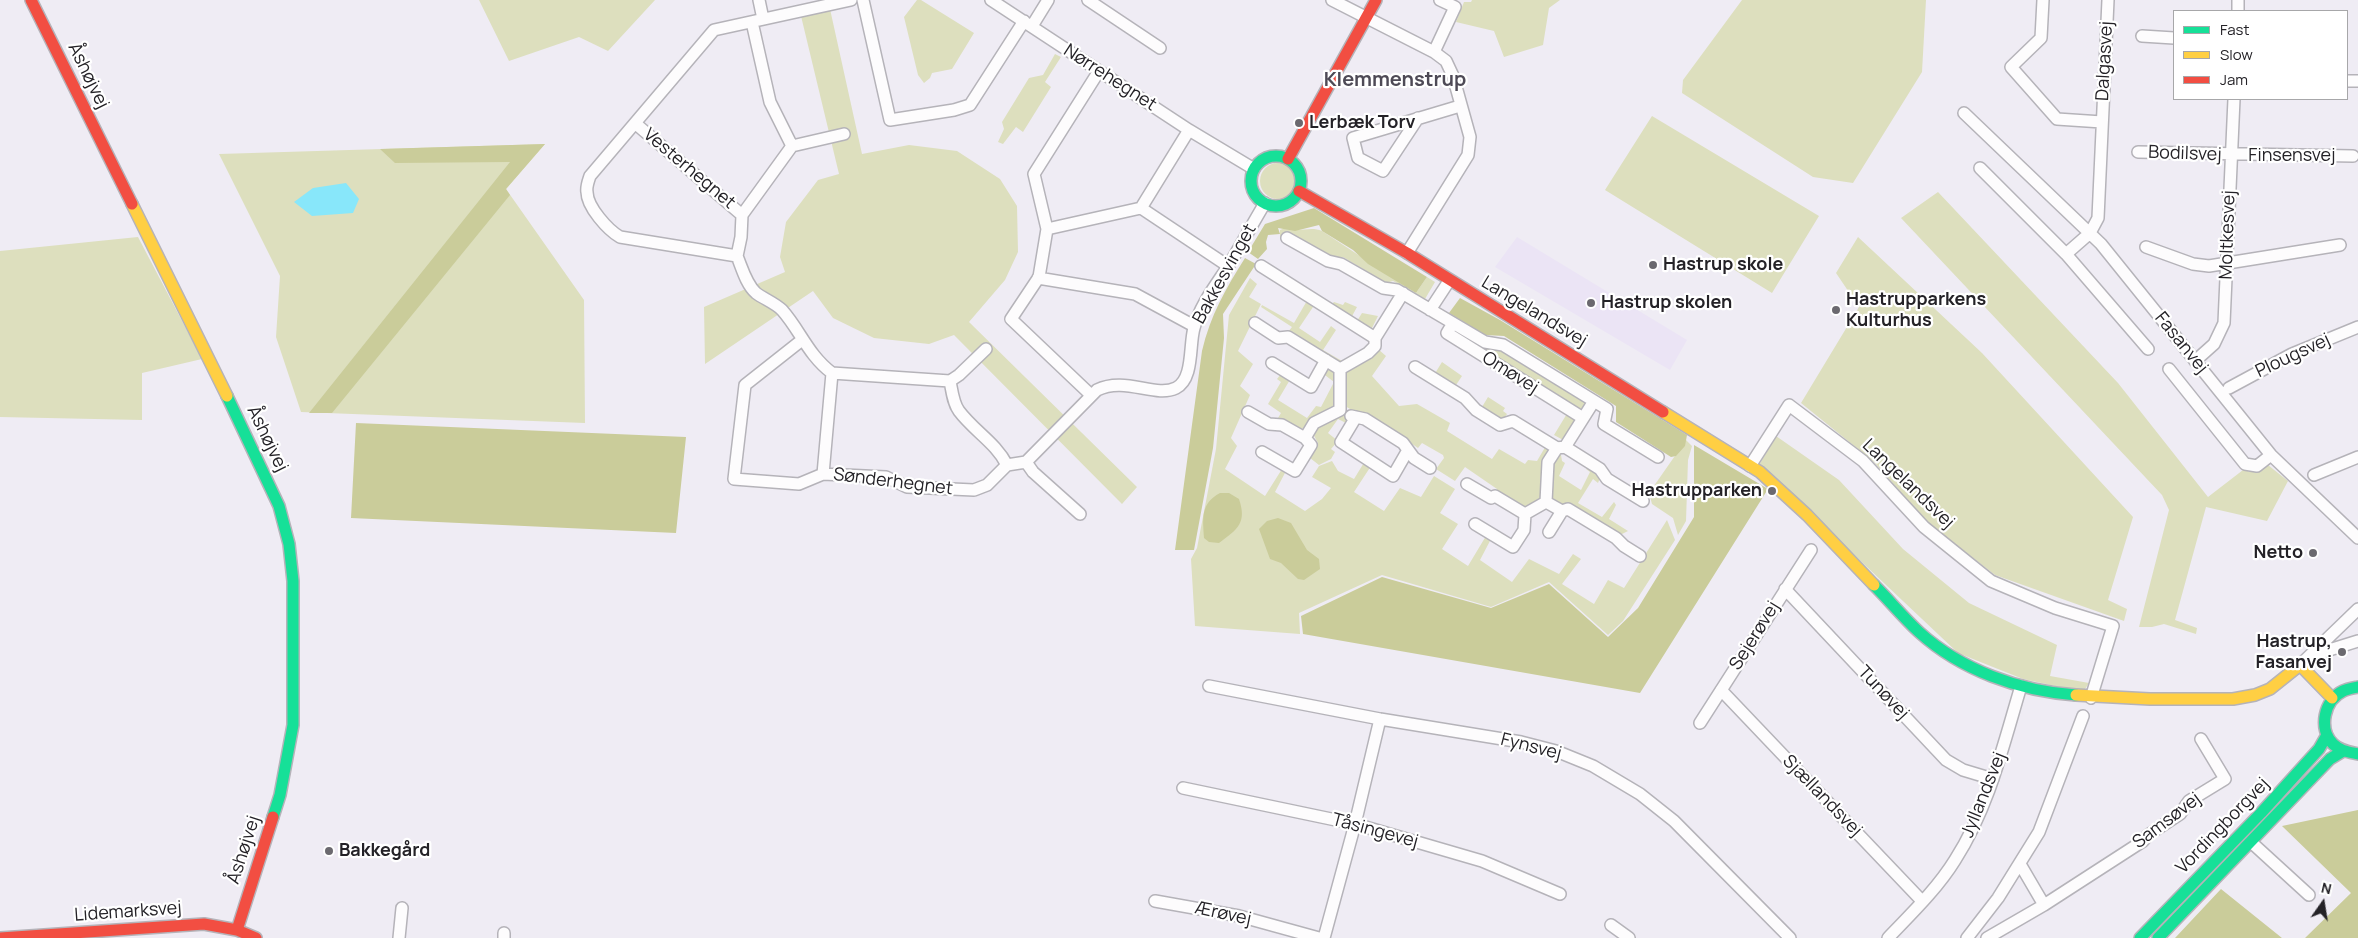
<!DOCTYPE html>
<meta charset="utf-8">
<style>
body{margin:0}
#map{position:relative;width:2358px;height:938px;overflow:hidden;background:#efecf4;font-family:Manrope,sans-serif}
canvas{display:block}
.legend{position:absolute;left:2173px;top:10px;width:175px;height:90px;box-sizing:border-box;background:#fff;border:1px solid #a7a7a9;margin:0;padding:6px 9px;list-style:none;font-size:15px;color:#242227}
.legend li{display:flex;align-items:center;gap:10px;height:25px}
.legend b{width:25px;border:1px solid #a7a7a9}
.north{position:absolute;left:2298px;top:878px;width:50px;height:50px;-webkit-text-stroke:4px #fff;paint-order:stroke;rotate:13deg;font-size:14px;font-weight:700;line-height:20px;text-align:center;color:#242227}
.north::after{content:'';display:block;margin:auto;width:18px;height:22px;background:#242227;clip-path:polygon(50% 0,100% 100%,50% 72%,0 100%)}
</style>
<div id="map">
<canvas width="2358" height="938"></canvas>
<ul class="legend">
<li><b style="height:6px;background:#16e098"></b>Fast</li>
<li><b style="height:6px;background:#ffcf43"></b>Slow</li>
<li><b style="height:6px;background:#f24e42"></b>Jam</li>
</ul>
<div class="north">N</div>
</div>
<script>
const context = document.querySelector('canvas').getContext('2d');
context.lineJoin = 'round';
function paint(path, color) {
  context.fillStyle = color;
  context.fill(path, 'evenodd');
}
function trace(path, color, width, dash) {
  context.strokeStyle = color;
  context.lineWidth = width;
  context.lineCap = dash ? 'butt' : 'round';
  context.setLineDash(dash || []);
  context.stroke(path);
}
function label(font, color, halo, rows, align = 'center') {
  context.font = font + ' Manrope,sans-serif';
  context.lineWidth = 4.5;
  context.setLineDash([]);
  context.textBaseline = 'middle';
  context.strokeStyle = halo;
  context.fillStyle = color;
  for (const [text, x, y, turn = 0] of rows) {
    context.save();
    context.translate(x, y);
    context.rotate((+turn || 0) * Math.PI / 180);
    context.textAlign = isNaN(turn) ? turn : align;
    if (halo) context.strokeText(text, 0, 0);
    context.fillText(text, 0, 0);
    context.restore();
  }
}
paint(new Path2D(`
 M1517,237l170,103 -17,30 -175,-103z`), '#ebe4f5');
paint(new Path2D(`
 M479,0h176l-47,51 -29,-14 -70,24z
 M917,0h4l53,33 -22,36 -20,4 -2,5 -6,5 -6,-8 -14,-58z
 M1472,0h88l-11,8 -6,37 -39,12 -10,-26 -38,-9 8,-20h7z
 M1742,0h184l-4,72 -69,111 -40,-6 -131,-84 1,-13z
 M830,9l32,145 47,-9 48,6 43,28 17,27 1,46 -13,28 -36,42 168,165 -15,17 -168,-169 -25,9 -55,-6 -41,-20 -20,-27 -108,73 -1,-57 81,-35 -5,-15 6,-35 32,-42 21,-6 -38,-158z
 M1055,54l6,3 -16,25 6,5 -28,45 -7,-5 -13,17 -5,-2 6,-13 -2,-7 27,-44 14,-3z
 M1652,116l167,100 -47,77 -167,-103z
 M545,144l-39,45 78,111 1,123 -284,-11 -25,-75 4,-61 -61,-122z
 M1260 181a18 18 0 1 1 36 0a18 18 0 1 1-36 0Z
 M1938,192l180,191 90,114 35,-27 9,2 16,-7 20,16 -21,40 -61,-14 -31,113 22,8 -1,6 -32,-10 -12,3h-13l30,-117 -7,-15 -261,-277z
 M1285,228c14,5 25,-2 37,3l94,62 11,-16 8,5 -10,17 -32,-18 -7,2 -43,-26 -6,2 -50,-28 -7,7v-8z
 M138,237l64,122 -60,14v47l-142,-3v-166z
 M1858,237l124,116 151,164 -25,83 19,9 -3,12 -129,-46 -67,-52 -54,-61 -73,-59 58,-96 -23,-34z
 M1250,278l7,6 -8,13 12,7 -23,47 15,13 -13,22 10,9 -19,43 6,8 -12,23 40,27 17,-27 4,2 -11,21 30,19 17,-12 9,-11 -19,-11 7,-11 13,-5 6,10 16,8 11,-18 6,5 -17,26 30,19 16,-23 21,9 13,-21 21,13 -15,24 18,11 -16,25 26,17 18,-30 5,3 -11,21 32,22 17,-23 30,15 14,-20 8,5 -19,25 32,20 14,-24 16,8 43,-68 8,20 -52,81 -15,14 -59,-53 -58,25 -109,-32 -83,38 1,21 -105,-8 -4,-67 6,-11 19,-99 13,-134z
 M1308,299l7,5 -16,24 21,14 11,-16 5,4 -13,20 19,11 -2,1 -53,-29 5,-6 -31,-20 1,-2 32,18z
 M1334,302l9,3 2,-3 12,5 -6,11 -20,-13z
 M1362,313l16,3 -7,14 -14,-9z
 M1456,330l44,17 86,56 -1,4 -6,2 -84,-53 -2,1 -39,-24z
 M1378,349l8,7 -14,20 27,30 18,-2 33,19 -3,8 45,28 7,-10 26,15 3,-4 9,1 10,-17 9,5 -13,52 -20,9 -27,-17 1,-4 -32,-22 -10,14 -19,-12 8,-11 -1,-3 -21,-12 -4,5 -51,-35 -12,-1 -10,-6 2,-34 23,-13z
 M1442,362l20,14 -8,12 -20,-13z
 M1327,363l10,7 -1,35 -28,21 -10,4 -20,-12 3,-5 -13,-9 13,-22 -4,-3 4,-5 10,4 -13,22 29,18 9,-12 5,1 13,-25 -13,-10z
 M1488,397l17,11 -2,3 4,3 -5,7 -20,-14z
 M1568,412l8,8 -11,21 -11,-6z
 M1341,413l9,7v5l-12,-6 -10,14 10,8 -7,8 4,3 -4,7 -12,6 -9,-7 8,-15 -5,-9 6,-10z
 M1776,436l63,44 64,69 66,54 88,42 -7,31 39,7 -6,9 -60,-13 -65,-26 -199,-188z
 M1686,440l6,6 -4,14 -2,61 -8,14 -5,-17 -21,-14 -3,-11z
 M1559,454l2,1 1,6 3,2 -6,13 22,14 9,-18 -4,-3 3,-4 9,6 2,7 -2,5 -5,-4 -15,24 24,14 12,-15 2,3 -7,14 19,12 -8,4 -48,-29 -14,-2 -6,-6 1,-34z`), '#dddfbe');
paint(new Path2D(`
 M545,144l-39,45 4,6 -178,218h-23l201,-251 -115,1 -15,-14z
 M1314,208l113,69 -11,16 -48,-29 -15,-14 -31,-19 -3,-6 -24,6 -17,-3 2,6 -12,1 -2,7 1,7 -9,10 -10,-7 17,-28z
 M1245,258l11,6 -33,50 1,24 -11,110 -19,102h-19l27,-199c8,-35 24,-63 43,-93z
 M1460,298l40,22 187,115 -2,11 -9,10 -5,1 -55,-35v-16l-112,-70 -19,-1 -36,-22z
 M356,423l330,14 -10,96 -325,-15z
 M1694,445l74,44 -128,204 -337,-59 -2,-18 81,-39 109,31 58,-24 59,53 30,-29 56,-91z
 M1220,493h9l10,6c8,24 -1,30 -20,44l-10,-1 -5,-4c-1,-20 -4,-34 16,-45z
 M1278,518l13,5 16,27 12,9 1,10 -16,11 -6,-1 -17,-16 -11,-4 -11,-30 8,-8z
 M2358,810v128h-53l46,-45 -69,-67z
 M2221,889l61,49h-107z`), '#cacc9a');
paint(new Path2D(`
 M346,183l13,16 -6,14 -41,3 -18,-14 19,-14z`), '#88e7fa');
const street = new Path2D(`
 M759,0l4,19
 M863,0l27,120 64,-10 16,-5 54,-84
 M991,0l198,130 65,39
 M1088,0l72,48
 M1332,0l102,52 12,9 7,15 17,61 -2,18 -61,98
 M2043,0l-2,38 -30,29 46,52 45,3
 M2238,11v-11
 M752,22l18,80 22,44
 M1032,26l16,-26
 M2142,36l32,2
 M1434,52l21,-45 -15,-7
 M2347,81h11
 M1964,113l137,131 170,211 87,83
 M1418,118l-35,53 -25,-13 -5,-20 107,-32
 M636,124l106,91
 M2138,152l215,4
 M1980,168l86,86 82,95
 M1141,208l48,-78
 M1047,229l94,-21 87,58
 M1287,238l41,23 13,3 42,24 14,2 88,52 18,3 104,64 -3,15 54,33
 M2146,247l47,17 16,2 131,-21
 M2066,254l24,-21 8,-15 10,-218
 M737,256l-117,-19c-12,-7 -33,-30 -33,-45 -1,-5 1,-10 3,-16l124,-146 137,-30
 M737,256c5,12 9,28 19,37 8,6 19,10 26,17 18,20 26,45 50,63l118,8 9,-6 27,-26
 M737,256l4,-19 1,-22 50,-69 52,-12
 M1261,266l114,72
 M1038,278l97,16 59,32
 M1430,310l19,-29
 M1255,323l23,15 10,-1 52,32
 M1453,323l-6,10 136,85
 M802,340l-57,45 -11,94 65,5 24,-10 63,3 21,10 67,3 13,-5 20,-20 19,-3 71,-72c28,-14 58,8 79,-2 18,-9 13,-43 18,-60 6,-23 22,-43 35,-63 12,-20 24,-42 36,-62
 M2195,361l19,-17 10,-21 10,-224
 M1272,363l39,24 15,-27
 M1415,367l50,31 11,12 24,15 13,-4 44,27
 M2169,369l76,95 12,2 14,-11
 M950,381c2,10 3,22 9,30 15,20 37,32 48,54
 M2229,388l63,-34 66,-27
 M1091,395l-80,-76 28,-42 8,-48 -13,-55 65,-103
 M1248,412l21,12 13,1 23,13
 M1351,416l14,3 38,24 11,15 16,10
 M1356,417l-15,25 52,34 15,-26
 M1565,447l29,-46
 M1262,452l33,19 16,-26 -6,-7 9,-15 26,-13v-41l28,-16 7,-7v-8l28,-45
 M1026,462l7,10 47,42
 M1750,466l39,-61 74,56 61,66 67,54 64,27 58,18 -22,72
 M823,474l9,-101
 M2314,475l44,-18
 M1467,484l24,14 4,-2 30,18
 M1546,502l16,9 6,-2 48,29 8,8 16,10
 M1475,524l38,23 11,-17 1,-16 21,-12 2,-40 9,-14 8,-1 35,22 7,10 36,22
 M1549,532l13,-21
 M1785,589l161,171 17,10 30,9
 M2310,656l48,-15
 M2300,665l58,-56
 M1209,686l171,33 141,23 35,9 37,15 47,28 34,27 116,117
 M1721,690l201,211
 M1700,723l111,-173
 M1183,788l172,36 127,37 78,33
 M2251,842l58,53
 M1155,901l84,15 80,22
 M2044,905l99,-64 5,-6 32,-21 9,-13 36,-22 -24,-40
 M1611,925l18,13
 M504,933v5
 M399,938l3,-30
 M1324,938l31,-114 25,-105
 M1888,938c23,-24 49,-49 67,-78 34,-53 48,-114 66,-174
 M1967,938l31,-40 41,-66 44,-116
 M1987,938l57,-33 -24,-41`);
const fast = new Path2D(`
 M1251 181a25 25 0 1 1 50 0a25 25 0 1 1-50 0Z
 M227,396l52,110 10,38 4,37v144l-13,70 -7,22
 M1874,585c15,15 29,32 45,47 42,38 100,59 157,63
 M2358,687c-5,1 -11,2 -15,4 -19,9 -25,38 -10,53 7,7 16,8 25,10
 M2140,938l121,-125 58,-64 8,-14
 M2158,938l172,-179 13,-8`);
const slow = new Path2D(`
 M132,204l95,192
 M1663,412l97,60 47,43 67,70
 M2076,695l74,4h83l22,-4 15,-6 30,-24 32,33`);
const jam = new Path2D(`
 M31,0l101,204
 M1288,159l88,-159
 M1299,191l108,62 256,159
 M237,930l36,-113
 M0,938l204,-14 33,6 19,8`);
trace(street, '#b5b3b9', 14);
trace(fast, '#b5b3b9', 14);
trace(slow, '#b5b3b9', 14);
trace(jam, '#b5b3b9', 14);
trace(street, '#fdfcfd', 11);
trace(fast, '#16e098', 11);
trace(slow, '#ffcf43', 11);
trace(jam, '#f24e42', 11);
for (const [x, y, r, color] of [
 [1299,123,5,"#6b696f"],
 [1653,265,5,"#6b696f"],
 [1591,303,5,"#6b696f"],
 [1836,310,5,"#6b696f"],
 [1772,491,5,"#6b696f"],
 [2313,553,5,"#6b696f"],
 [2342,652,5,"#6b696f"],
 [329,851,5,"#6b696f"]
]) {
  const dot = new Path2D();
  dot.arc(x, y, r, 0, 2 * Math.PI);
  context.fillStyle = color;
  context.fill(dot);
  trace(dot, '#fff', 2);
}
label('18px', '#242227', '#fff', [
 ["Dalgasvej",2105,61,-87],
 ["Åshøjvej",88,76,64],
 ["Nørrehegnet",1110,78,33],
 ["Bodilsvej",2185,154,2],
 ["Finsensvej",2292,156],
 ["Vesterhegnet",689,169,40],
 ["Moltkesvej",2228,235,-88],
 ["Bakkesvinget",1225,274,-61],
 ["Langelandsvej",1534,312,31],
 ["Fasanvej",2181,343,51],
 ["Plougsvej",2293,356,-25],
 ["Omøvej",1510,373,32],
 ["Åshøjvej",267,439,64],
 ["Sønderhegnet",893,482,7],
 ["Langelandsvej",1908,484,44],
 ["Sejerøvej",1755,636,-58],
 ["Tunøvej",1883,693,47],
 ["Fynsvej",1531,747,14],
 ["Jyllandsvej",1984,795,-68],
 ["Sjællandsvej",1822,796,46],
 ["Samsøvej",2167,821,-37],
 ["Vordingborgvej",2223,826,-46],
 ["Tåsingevej",1375,831,15],
 ["Åshøjvej",244,850,-72],
 ["Lidemarksvej",128,912,-4],
 ["Ærøvej",1223,914,12]
]);
label('bold 18px', '#242227', '#fff', [
 ["Lerbæk Torv",1309,123],
 ["Hastrup skole",1663,265],
 ["Hastrupparkens",1846,300],
 ["Kulturhus",1846,321],
 ["Hastrup skolen",1601,303],
 ["Hastrupparken",1762,491,"right"],
 ["Netto",2303,553,"right"],
 ["Hastrup,",2332,642,"right"],
 ["Fasanvej",2332,663,"right"],
 ["Bakkegård",339,851]
], 'left');
label('bold 20px', '#4e4a56', '#fff', [
 ["Klemmenstrup",1395,80]
]);
</script>
